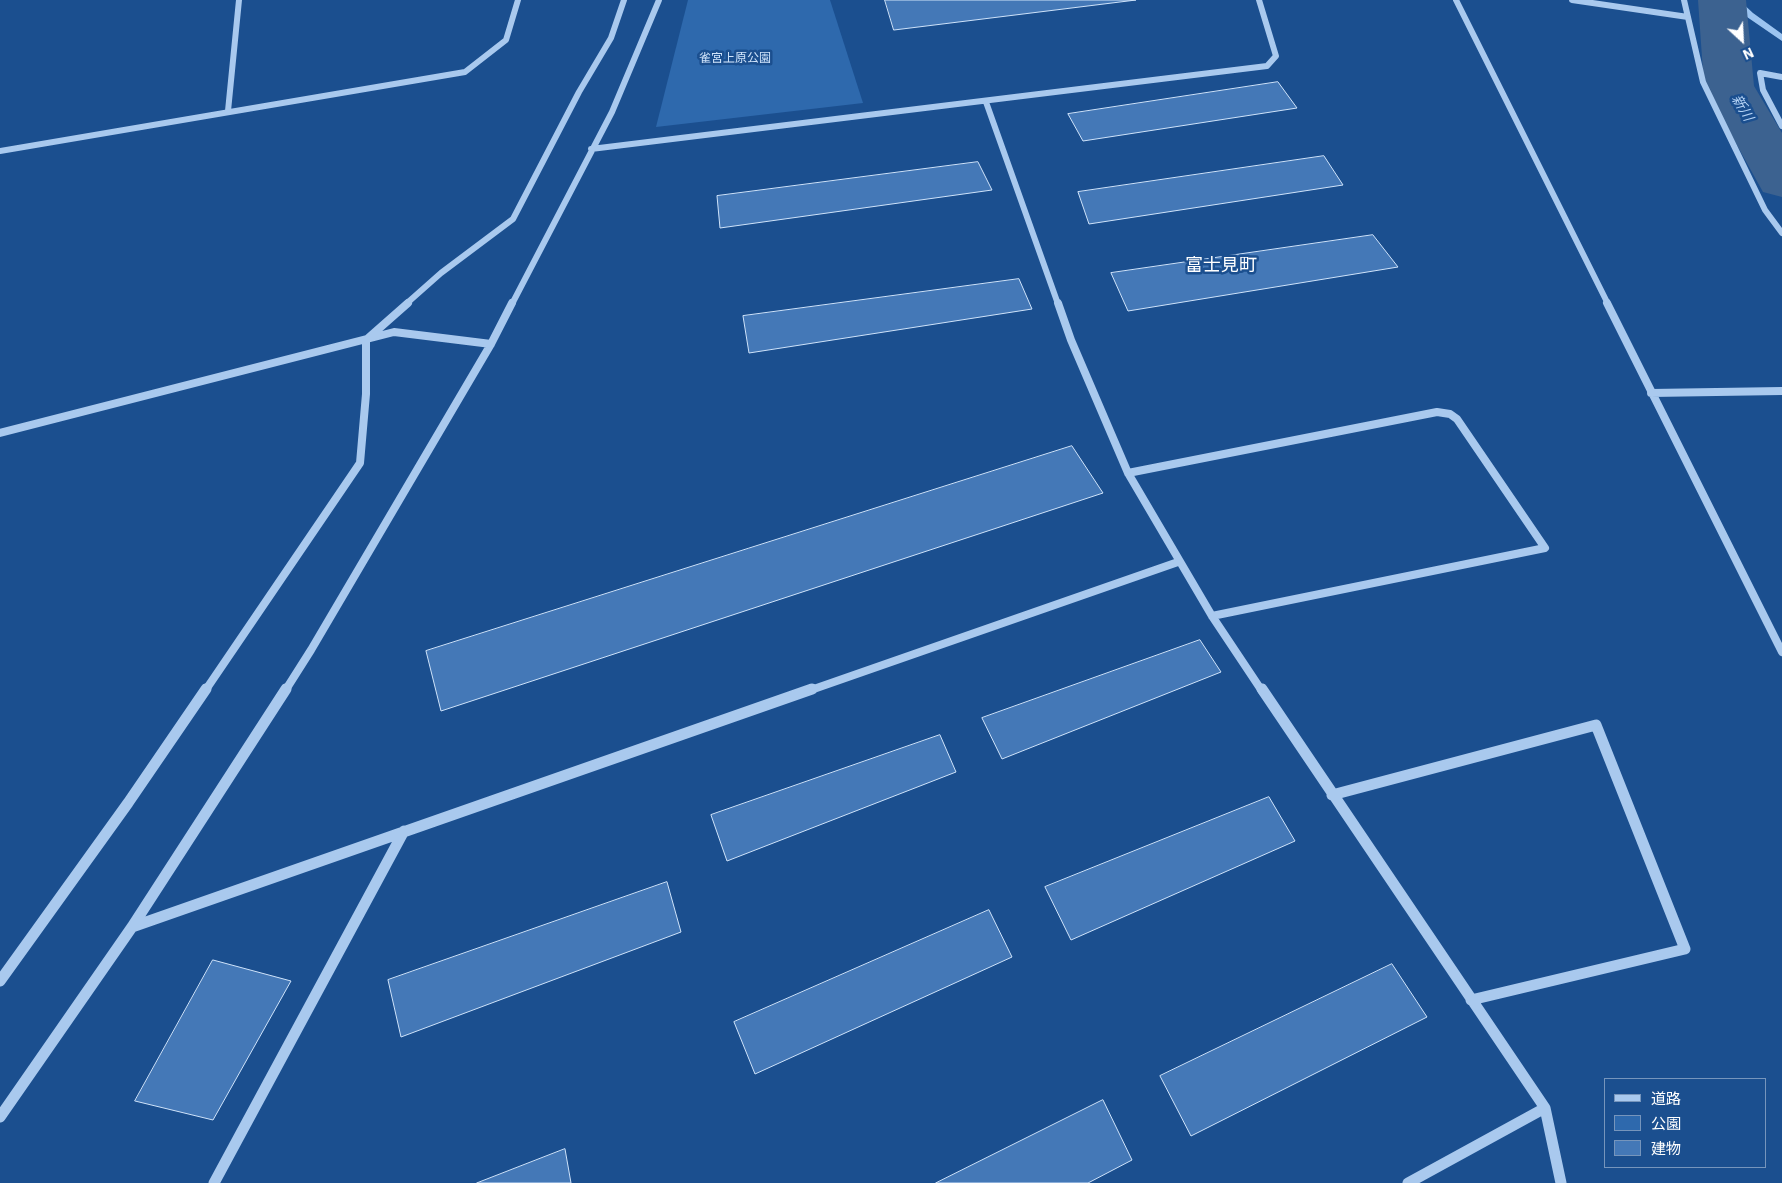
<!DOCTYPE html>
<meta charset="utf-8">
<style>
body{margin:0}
#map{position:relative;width:1782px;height:1183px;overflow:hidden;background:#1b4f8f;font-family:"IBM Plex Sans","Noto Sans JP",sans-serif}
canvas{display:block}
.legend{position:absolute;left:1604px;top:1078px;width:162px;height:90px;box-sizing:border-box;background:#1b4f8f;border:1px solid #7695bc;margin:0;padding:6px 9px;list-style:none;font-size:15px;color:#fff}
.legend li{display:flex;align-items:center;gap:10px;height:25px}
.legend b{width:25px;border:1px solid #7695bc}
.north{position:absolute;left:1717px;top:15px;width:50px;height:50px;-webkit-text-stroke:4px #1b4f8f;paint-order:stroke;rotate:155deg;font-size:14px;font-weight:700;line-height:20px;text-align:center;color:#fff}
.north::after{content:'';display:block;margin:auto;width:18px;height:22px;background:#fff;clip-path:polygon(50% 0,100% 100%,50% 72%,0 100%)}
</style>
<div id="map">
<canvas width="1782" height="1183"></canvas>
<ul class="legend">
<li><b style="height:6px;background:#a9c9ee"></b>道路</li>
<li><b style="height:14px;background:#2e69ad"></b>公園</li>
<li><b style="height:14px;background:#4478b7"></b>建物</li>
</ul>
<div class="north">N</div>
</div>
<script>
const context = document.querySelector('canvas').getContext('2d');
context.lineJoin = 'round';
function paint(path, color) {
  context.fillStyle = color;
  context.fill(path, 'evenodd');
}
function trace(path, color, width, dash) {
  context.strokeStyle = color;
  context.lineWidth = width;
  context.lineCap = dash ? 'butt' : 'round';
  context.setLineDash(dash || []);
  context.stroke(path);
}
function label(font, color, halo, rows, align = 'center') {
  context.font = font + ' "IBM Plex Sans","Noto Sans JP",sans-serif';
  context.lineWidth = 5;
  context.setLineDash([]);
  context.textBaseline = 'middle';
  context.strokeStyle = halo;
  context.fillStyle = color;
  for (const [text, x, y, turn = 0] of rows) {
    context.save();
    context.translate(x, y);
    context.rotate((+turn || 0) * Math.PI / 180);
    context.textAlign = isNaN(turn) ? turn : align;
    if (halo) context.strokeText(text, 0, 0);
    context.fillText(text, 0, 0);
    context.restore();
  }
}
paint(new Path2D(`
 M688,0h142l33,103 -207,24z`), '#2e69ad');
paint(new Path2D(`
 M1730,0h9l14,13 29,21v7l-35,-24z`), '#9cc4f0');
paint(new Path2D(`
 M1698,0h48l8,86 28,47v64l-19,-5 -59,-106z`), '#3c6290');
const building = new Path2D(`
 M885,0h251l-242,30z
 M1278,82l19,26 -214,33 -15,-27z
 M1324,156l19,29 -254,39 -11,-32z
 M978,162l14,28 -272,38 -3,-32z
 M1373,235l25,32 -270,44 -17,-38z
 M1019,279l13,30 -283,44 -6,-37z
 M1072,446l31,47 -662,218 -15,-60z
 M1200,640l21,32 -219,87 -20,-41z
 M940,735l16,37 -229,89 -16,-46z
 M1269,797l26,44 -224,99 -26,-53z
 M667,882l14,50 -280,105 -13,-57z
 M989,910l23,47 -257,117 -21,-52z
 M213,960l78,21 -78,139 -78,-19z
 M1392,964l35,53 -236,119 -31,-60z
 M1103,1100l29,60 -44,23h-152z
 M565,1149l6,34h-94z`);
paint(building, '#4478b7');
trace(building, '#cfe3fa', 1);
trace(new Path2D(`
 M1456,0l152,304
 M1572,0l116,17
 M1684,0l19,82 62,128 17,23
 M1782,77l-22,-4 3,17 19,36
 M986,102l72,202
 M228,111l11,-111
 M591,149l676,-83 9,-10 -17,-56
 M0,151l465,-79 41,-32 12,-40
 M406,304l35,-31 72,-54 66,-127 32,-54 13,-38
 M512,304l100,-192 47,-112`), '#a9c9ee', 6);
trace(new Path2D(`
 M1058,303l13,37 57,133 84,143 50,75
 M1607,303l175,349
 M1651,393l131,-2
 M0,433l394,-101 97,12
 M1128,473l309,-61 13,2 7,5 88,129 -333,68
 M205,691l155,-228 6,-69v-54l42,-37
 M285,691l26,-41 180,-306 21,-41
 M808,691l370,-129`), '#a9c9ee', 8);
trace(new Path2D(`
 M1262,689l283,419 -137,75
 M1332,795l264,-70 89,224 -214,51
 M132,927l680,-238
 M0,981l128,-178 78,-114
 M1545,1108l16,75
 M0,1117l132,-190 154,-238
 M214,1183l190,-352`), '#a9c9ee', 11);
label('12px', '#cfe3fa', '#1b4f8f', [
 ["雀宮上原公園",735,59]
]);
label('italic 14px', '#b5d3f5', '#1b4f8f', [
 ["新川",1742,108,60]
]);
label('18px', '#fff', '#1b4f8f', [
 ["富士見町",1221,266]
]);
</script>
